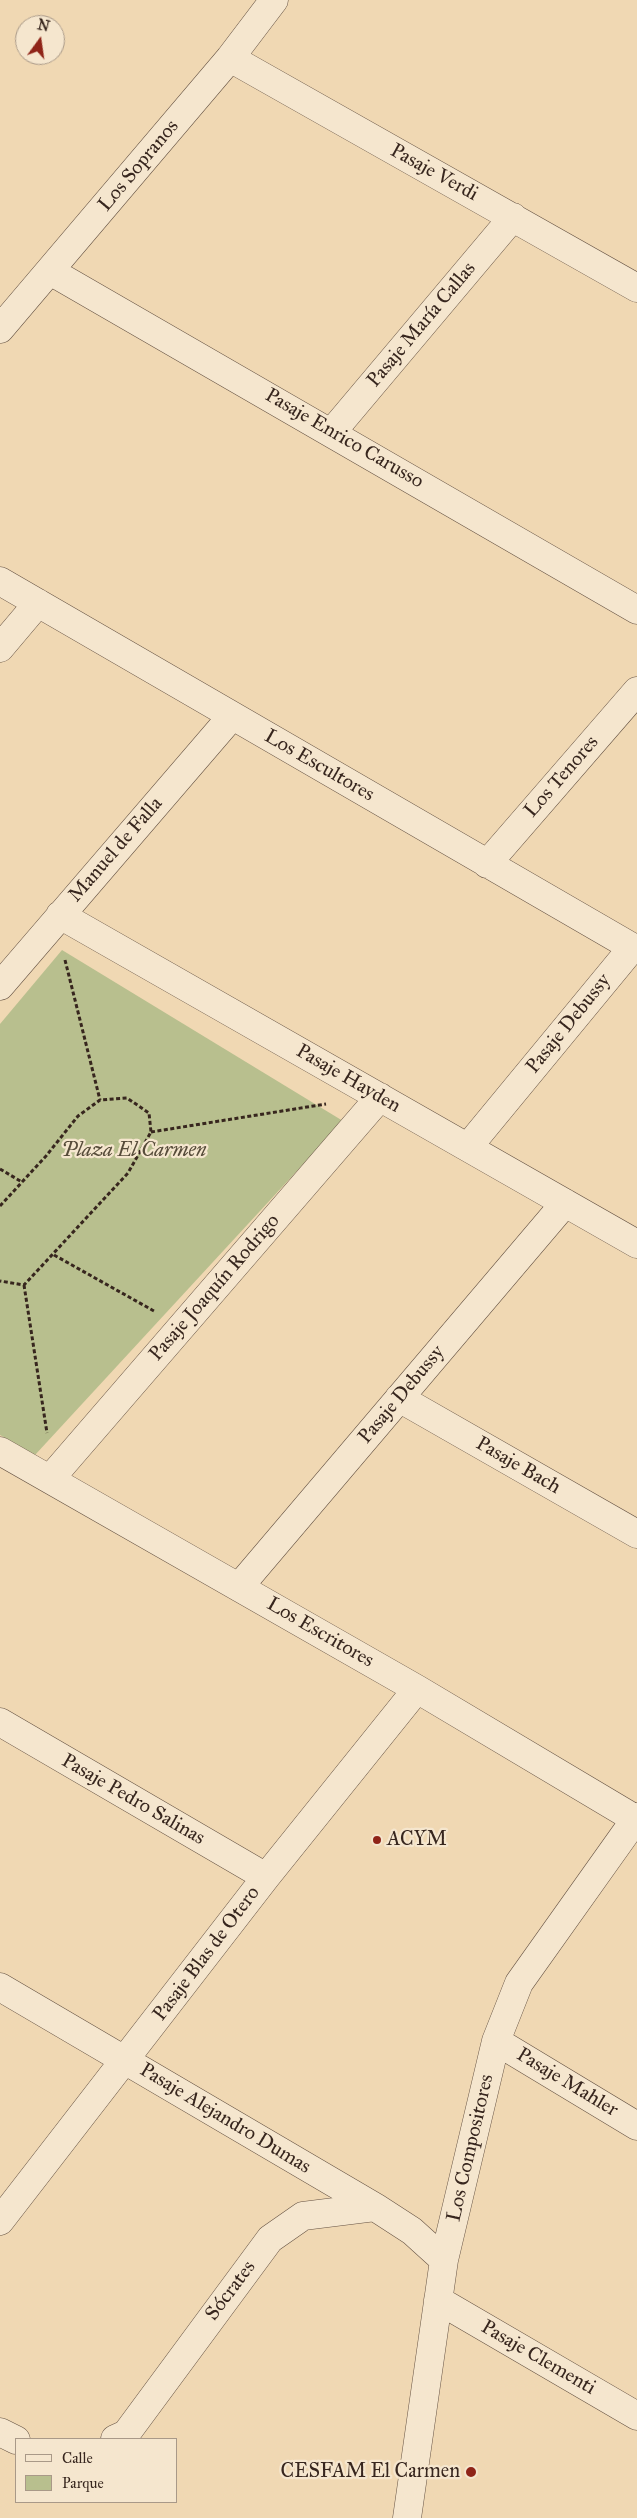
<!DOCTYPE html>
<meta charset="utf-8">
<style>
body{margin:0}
#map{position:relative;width:637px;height:2518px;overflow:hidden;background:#f0d8b3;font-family:"IM FELL Great Primer",serif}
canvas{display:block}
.legend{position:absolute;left:15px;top:2438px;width:162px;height:65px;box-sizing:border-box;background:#f5e6ce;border:1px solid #a99988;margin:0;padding:6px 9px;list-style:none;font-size:15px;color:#37261e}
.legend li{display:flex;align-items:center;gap:10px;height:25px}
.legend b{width:25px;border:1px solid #a99988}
.north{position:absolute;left:15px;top:15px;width:50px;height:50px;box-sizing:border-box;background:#f5e6ce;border:1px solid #a99988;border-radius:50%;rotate:14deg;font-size:14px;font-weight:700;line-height:20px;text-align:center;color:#37261e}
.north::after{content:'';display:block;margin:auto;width:18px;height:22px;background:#8f2418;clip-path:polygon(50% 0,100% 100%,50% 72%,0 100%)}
</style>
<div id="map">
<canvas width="637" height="2518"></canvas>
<ul class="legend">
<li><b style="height:6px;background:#f5e6ce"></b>Calle</li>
<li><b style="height:14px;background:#b8bf8e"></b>Parque</li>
</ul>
<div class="north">N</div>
</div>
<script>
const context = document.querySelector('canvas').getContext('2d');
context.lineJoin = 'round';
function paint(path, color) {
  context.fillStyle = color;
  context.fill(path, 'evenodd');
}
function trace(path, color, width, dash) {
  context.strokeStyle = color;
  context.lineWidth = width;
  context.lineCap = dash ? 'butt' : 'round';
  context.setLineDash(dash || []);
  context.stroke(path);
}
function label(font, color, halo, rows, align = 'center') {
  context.font = font + ' "IM FELL Great Primer",serif';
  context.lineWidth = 4.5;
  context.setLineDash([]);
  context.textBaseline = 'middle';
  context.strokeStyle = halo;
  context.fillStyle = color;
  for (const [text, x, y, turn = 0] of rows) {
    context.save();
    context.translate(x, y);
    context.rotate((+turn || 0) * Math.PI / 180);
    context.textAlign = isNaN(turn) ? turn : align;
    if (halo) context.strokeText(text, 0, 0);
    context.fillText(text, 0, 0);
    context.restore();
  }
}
paint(new Path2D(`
 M62,950l281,171 -308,334 -35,-20v-411z`), '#b8bf8e');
const minor = new Path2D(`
 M230,58l407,230
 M50,271l587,339
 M0,329l230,-271 44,-58
 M332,432l181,-215
 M0,581l637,369
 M0,648l38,-45
 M487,864l150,-173
 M60,915l577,329
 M0,986l232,-270
 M468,1147l164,-199
 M399,1398l238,136
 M0,1451l417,238 220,131
 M50,1479l330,-382
 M239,1587l326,-384
 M0,1722l266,155
 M0,1987l375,220 37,24 32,29
 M496,2041l141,85
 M0,2221l266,-344 151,-188
 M438,2300l199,116
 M0,2432l16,8
 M115,2439l11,-5 144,-195 33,-23 72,-9
 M407,2518l37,-258 52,-219 23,-58 118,-166`);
trace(minor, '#655243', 29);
trace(new Path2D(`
 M65,960l35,140
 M151,1132l175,-28
 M0,1169l22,13
 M0,1206l46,-50 32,-40 22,-16 27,-2 22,15 2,19 -23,41 -104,112 -24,-4
 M54,1255l100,56
 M24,1285l23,148`), '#37261e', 3, [4, 2.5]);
trace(minor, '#f5e6ce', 28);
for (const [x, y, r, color] of [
 [377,1840,5,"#8f2418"],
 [471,2472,6,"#8f2418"]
]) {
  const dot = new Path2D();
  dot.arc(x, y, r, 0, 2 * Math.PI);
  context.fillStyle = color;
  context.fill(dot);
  trace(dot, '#f5e6ce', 2);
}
label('20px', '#37261e', '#f5e6ce', [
 ["Los Sopranos",139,166,-50],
 ["Pasaje Verdi",434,173,29],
 ["Pasaje María Callas",422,325,-50],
 ["Pasaje Enrico Carusso",344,439,30],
 ["Los Escultores",319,766,30],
 ["Los Tenores",562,777,-49],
 ["Manuel de Falla",116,850,-49],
 ["Pasaje Debussy",569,1024,-51],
 ["Pasaje Hayden",348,1079,30],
 ["Pasaje Joaquín Rodrigo",215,1288,-49],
 ["Pasaje Debussy",402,1395,-50],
 ["Pasaje Bach",518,1466,30],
 ["Los Escritores",320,1633,30],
 ["Pasaje Pedro Salinas",133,1800,30],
 ["Pasaje Blas de Otero",207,1954,-53],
 ["Pasaje Mahler",567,2083,31],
 ["Pasaje Alejandro Dumas",225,2119,31],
 ["Los Compositores",471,2148,-77],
 ["Sócrates",231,2291,-53],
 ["Pasaje Clementi",538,2358,30]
]);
label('italic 20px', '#574c3a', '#f5e6ce', [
 ["Plaza El Carmen",134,1151]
]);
label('20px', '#37261e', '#f5e6ce', [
 ["ACYM",387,1840],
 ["CESFAM El Carmen",460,2472,"right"]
], 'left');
</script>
